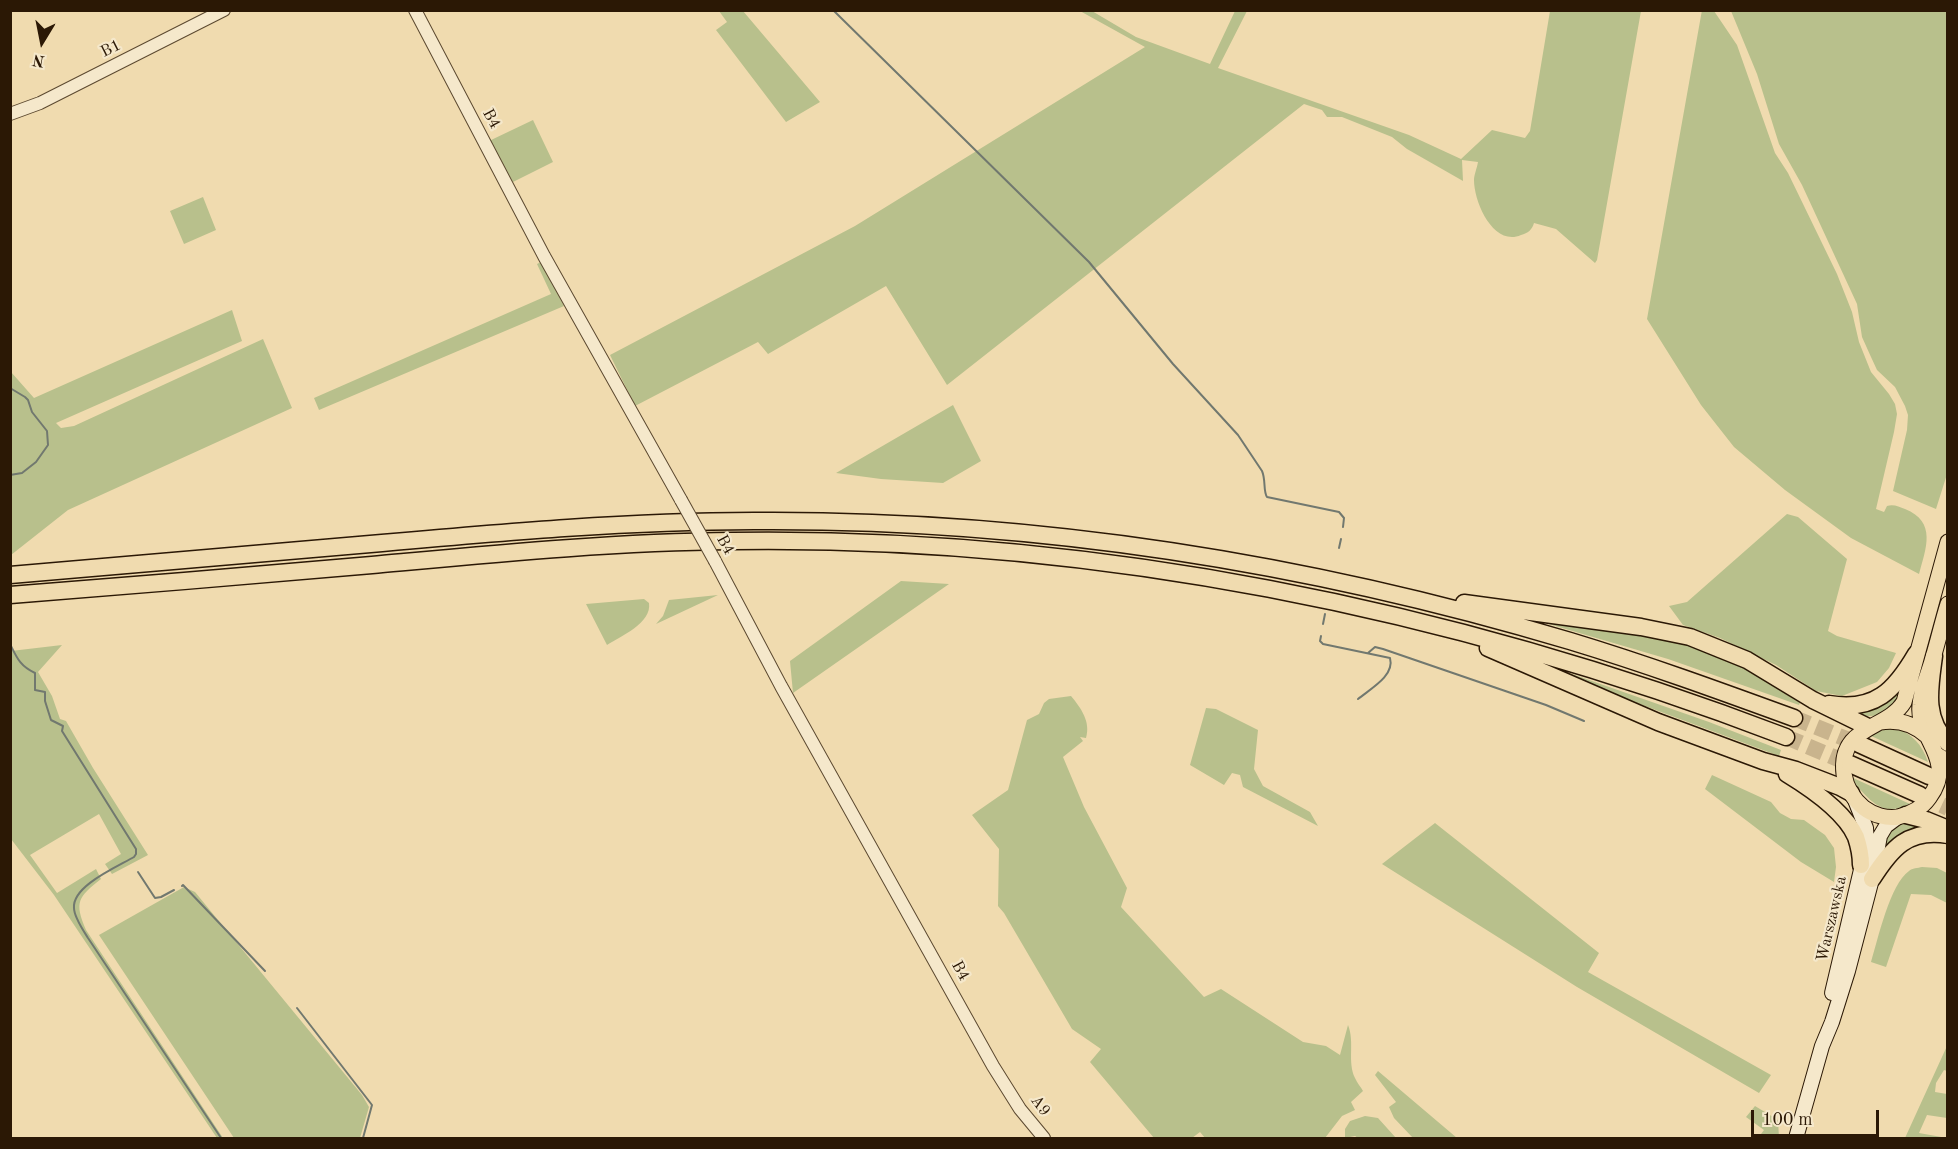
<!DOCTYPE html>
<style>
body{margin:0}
#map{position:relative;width:1958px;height:1149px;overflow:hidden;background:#f0dbaf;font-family:"Old Standard TT",serif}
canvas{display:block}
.frame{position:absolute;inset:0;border:12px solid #2b1805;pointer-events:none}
.north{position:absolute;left:12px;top:12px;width:60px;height:60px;-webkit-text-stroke:4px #f5e8cb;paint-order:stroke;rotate:190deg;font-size:16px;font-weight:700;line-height:24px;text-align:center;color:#2b1805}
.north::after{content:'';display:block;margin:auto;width:21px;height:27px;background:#2b1805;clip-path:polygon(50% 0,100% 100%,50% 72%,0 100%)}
.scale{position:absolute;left:1751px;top:1110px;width:128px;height:27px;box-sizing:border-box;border:3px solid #2b1805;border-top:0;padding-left:8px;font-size:18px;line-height:21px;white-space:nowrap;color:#2b1805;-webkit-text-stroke:4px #f5e8cb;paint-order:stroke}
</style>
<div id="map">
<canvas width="1958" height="1149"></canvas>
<div class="frame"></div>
<div class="north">N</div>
<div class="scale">100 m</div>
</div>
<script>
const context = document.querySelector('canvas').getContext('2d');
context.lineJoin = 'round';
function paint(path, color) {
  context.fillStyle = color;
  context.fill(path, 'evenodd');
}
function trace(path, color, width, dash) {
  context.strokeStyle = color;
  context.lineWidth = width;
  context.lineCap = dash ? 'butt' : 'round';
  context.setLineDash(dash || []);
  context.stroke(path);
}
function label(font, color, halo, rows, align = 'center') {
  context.font = font + ' "Old Standard TT",serif';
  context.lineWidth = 4.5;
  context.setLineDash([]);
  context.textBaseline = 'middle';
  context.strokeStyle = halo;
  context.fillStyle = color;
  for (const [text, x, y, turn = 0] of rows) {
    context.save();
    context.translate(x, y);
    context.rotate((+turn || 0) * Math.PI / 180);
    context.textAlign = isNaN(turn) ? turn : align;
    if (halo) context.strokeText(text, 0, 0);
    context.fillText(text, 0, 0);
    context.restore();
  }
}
paint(new Path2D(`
 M1702,10l12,1 23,34 38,108 13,20 49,101 15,38 7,30 12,30 18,22 6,10 2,10 -3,18 -18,77 8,3 3,-6c7,-2 12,1 18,3 32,13 21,39 14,65l-68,-36 -66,-48 -51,-43 -33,-42 -54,-86z
 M719,11h24l77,91 -34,20 -70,-92 11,-8z
 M1080,11h12l44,26 74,27 25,-53h12l-29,57 191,67 52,24 31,-29 33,8 5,-7 20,-120h91l-44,249 -2,3 -39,-34 -22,-6c-2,7 -6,10 -13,12 -27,12 -47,-32 -47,-55 0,-5 3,-12 4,-18l-16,-2 1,21 -56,-32 -15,-12 -50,-20h-15l-5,-7 -18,-6 -357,281 -61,-99 -118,68 -10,-12 -123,64 -25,-51 245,-129 290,-179z
 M1731,11h216l1,460 -12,38 -43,-18 14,-61 1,-15 -3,-9 -10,-19 -18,-17 -6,-13 -9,-20 -5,-33 -55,-119 -23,-41 -22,-70z
 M533,120l20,42 -40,20 -24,-41z
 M203,197l13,33 -32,14 -14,-33z
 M543,261l21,45 -245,104 -5,-12 237,-104 -14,-30z
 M232,310l10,31 -186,82 5,5 13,-2 189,-87 29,69 -224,102 -57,45v-183l23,26z
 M953,405l28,56 -38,22 -62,-4 -45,-6z
 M1787,514l11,3 49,42 -19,72 9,5 59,17 -7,15 -12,14 -35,14 -26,-5 -40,-26 -56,-27 -37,-13 -14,-19 18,-4z
 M901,581l48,3 -156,109 -3,-32z
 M718,595l-62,29 7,-8 6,-16z
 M644,599l5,4c3,20 -28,33 -42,42l-21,-41z
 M1518,615c64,10 144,17 203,42 28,12 54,30 79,46l-1,2 -131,-46z
 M62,645l-24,27 14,24 8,23 6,2 27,47 55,87 -36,19 -7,-10 16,-10 -22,-40 -69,41 27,38 39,-24 5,10c-23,18 -27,23 -15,51l137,208h-6l-163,-243 -43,-56v-188z
 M1552,667l157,55 72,28 -2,6 -185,-69z
 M1900,686l-1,16 -17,13 -22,2 -5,-7z
 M1071,696c10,12 20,26 15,42l-6,-1 3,4 -20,16 21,50 43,81 -6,19 83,90 17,-8 82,53 23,4 14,9 8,-30c7,17 -1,37 7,53 2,5 6,9 8,13l-12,11 4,8 -13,6 -17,22h-120l-5,-6 -8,6h-38l-64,-76 11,-13 -29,-20 -68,-116 -6,-7 1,-57 -27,-34 36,-25 19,-70 12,-6 5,-11 5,-4z
 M1206,708l10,1 42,21 -4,39 9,17 47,26 8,14 -75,-39 -3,-12 -8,-2 -8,12 -34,-20z
 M1895,727c17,7 27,17 33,35l-59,-27 6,-3z
 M1712,775l59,27 9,11 11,6 13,1 21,15 9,13 2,19 -2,15 -33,-20 -96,-73z
 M1851,777l59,27c-29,15 -41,-6 -58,-23z
 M1908,822l17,2 -44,33c6,-20 5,-29 27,-35z
 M1435,823l164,130 -11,19 183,103 -12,18 -182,-106 -195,-123z
 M1922,867l15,1 10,5v30l-16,-8 -20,-1 -25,73 -15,-5c7,-23 19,-78 38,-91 3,-3 9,-3 13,-4z
 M184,887l11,5 167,203 7,12 -9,31h-126l-135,-203z
 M1947,1046v25l-3,-1 -8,13 -1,9 12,2v24l-20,-3 -8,18 28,5h-42z
 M1378,1071l79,67h-44l-19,-20 -5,-11 7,-5 -21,-27z
 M1755,1106l23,14 1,18h-21l6,-8 -18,-13z
 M1365,1116l13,2 18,20h-38l-3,-2 -10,2v-9l5,-8z`), '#b8c08c');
trace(new Path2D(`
 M833,10l256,252 84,102 65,71 24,36c4,9 1,20 5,26l72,15 5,6 -1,9
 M10,388l15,9 3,3 4,12 15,19 1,14 -12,17 -14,11 -12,2
 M1339,548l2,-9
 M1323,624l2,-10
 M1321,636l-1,5 3,3 67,14c5,18 -20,31 -32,41
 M10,644c7,14 10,22 25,29v17l10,2v9l6,19 12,6 -1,5 74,118v5l-2,3c-17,10 -62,29 -60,51 0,9 9,22 14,30l133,200
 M1368,653l7,-6 8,2 163,56 38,16
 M138,872l17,26 6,-1 13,-7
 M182,886l1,-1 82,86
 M297,1008l75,97 -9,33`), '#71786f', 2);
trace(new Path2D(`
 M1794,718l65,26
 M1786,737l64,27
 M1920,795l28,13`), '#c9b48d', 16, [16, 8]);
const tertiary = new Path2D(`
 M415,10l129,246 137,244
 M10,114l30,-11 184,-93
 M715,561l66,125 212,380 27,43 24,29`);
const secondary = new Path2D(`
 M1832,993l35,-149 -1,-16 -11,-28
 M1796,1138l26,-92 10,-24 16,-51 24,-92 8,-43 6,-10 12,-9`);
const primary = new Path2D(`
 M1948,542l-44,160c-17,28 -66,23 -60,72 2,13 9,25 20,34 9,7 23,11 34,9 12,-3 24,-9 31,-19 29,-39 -13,-59 -9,-93 1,-15 8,-30 12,-44 6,-19 10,-38 16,-57
 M1880,722c18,-3 34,2 47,14`);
const motorway = new Path2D(`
 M10,575c124,-11 248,-21 372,-32 124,-11 248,-22 372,-22 276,-2 552,41 816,120 76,23 150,50 224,77
 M10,595c121,-10 241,-19 362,-30 120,-11 240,-23 361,-24 361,-5 717,67 1053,196
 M1464,603l177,24 49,10 57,23 66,40 55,27
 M1488,648l170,74 105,39 33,9 44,17 11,6
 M1934,656c-4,31 -11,62 14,87
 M1829,704c46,8 66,-14 87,-50
 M1859,744l70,32
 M1938,756l10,6
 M1850,764l70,31
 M1787,774c23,14 58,38 69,63 3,9 5,19 5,28
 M1906,815l20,5 22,9
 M1872,879c19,-30 36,-51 76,-44`);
trace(tertiary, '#5c4930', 14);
trace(secondary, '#2b1805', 16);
trace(primary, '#2b1805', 17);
trace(motorway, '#2b1805', 19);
trace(tertiary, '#f5e8cb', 12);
trace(secondary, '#f5e8cb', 14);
trace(primary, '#f0dbaf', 15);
trace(motorway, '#f0dbaf', 16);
const tertiaryBridge = new Path2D(`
 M681,500l34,61`);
trace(tertiaryBridge, '#5c4930', 14, []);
trace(tertiaryBridge, '#f5e8cb', 12);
label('16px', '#2b1805', '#f5e8cb', [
 ["B1",111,49,-27],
 ["B4",491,119,61],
 ["B4",725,545,61],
 ["Warszawska",1832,919,-77],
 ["B4",960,971,61],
 ["A9",1040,1106,53]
]);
</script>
